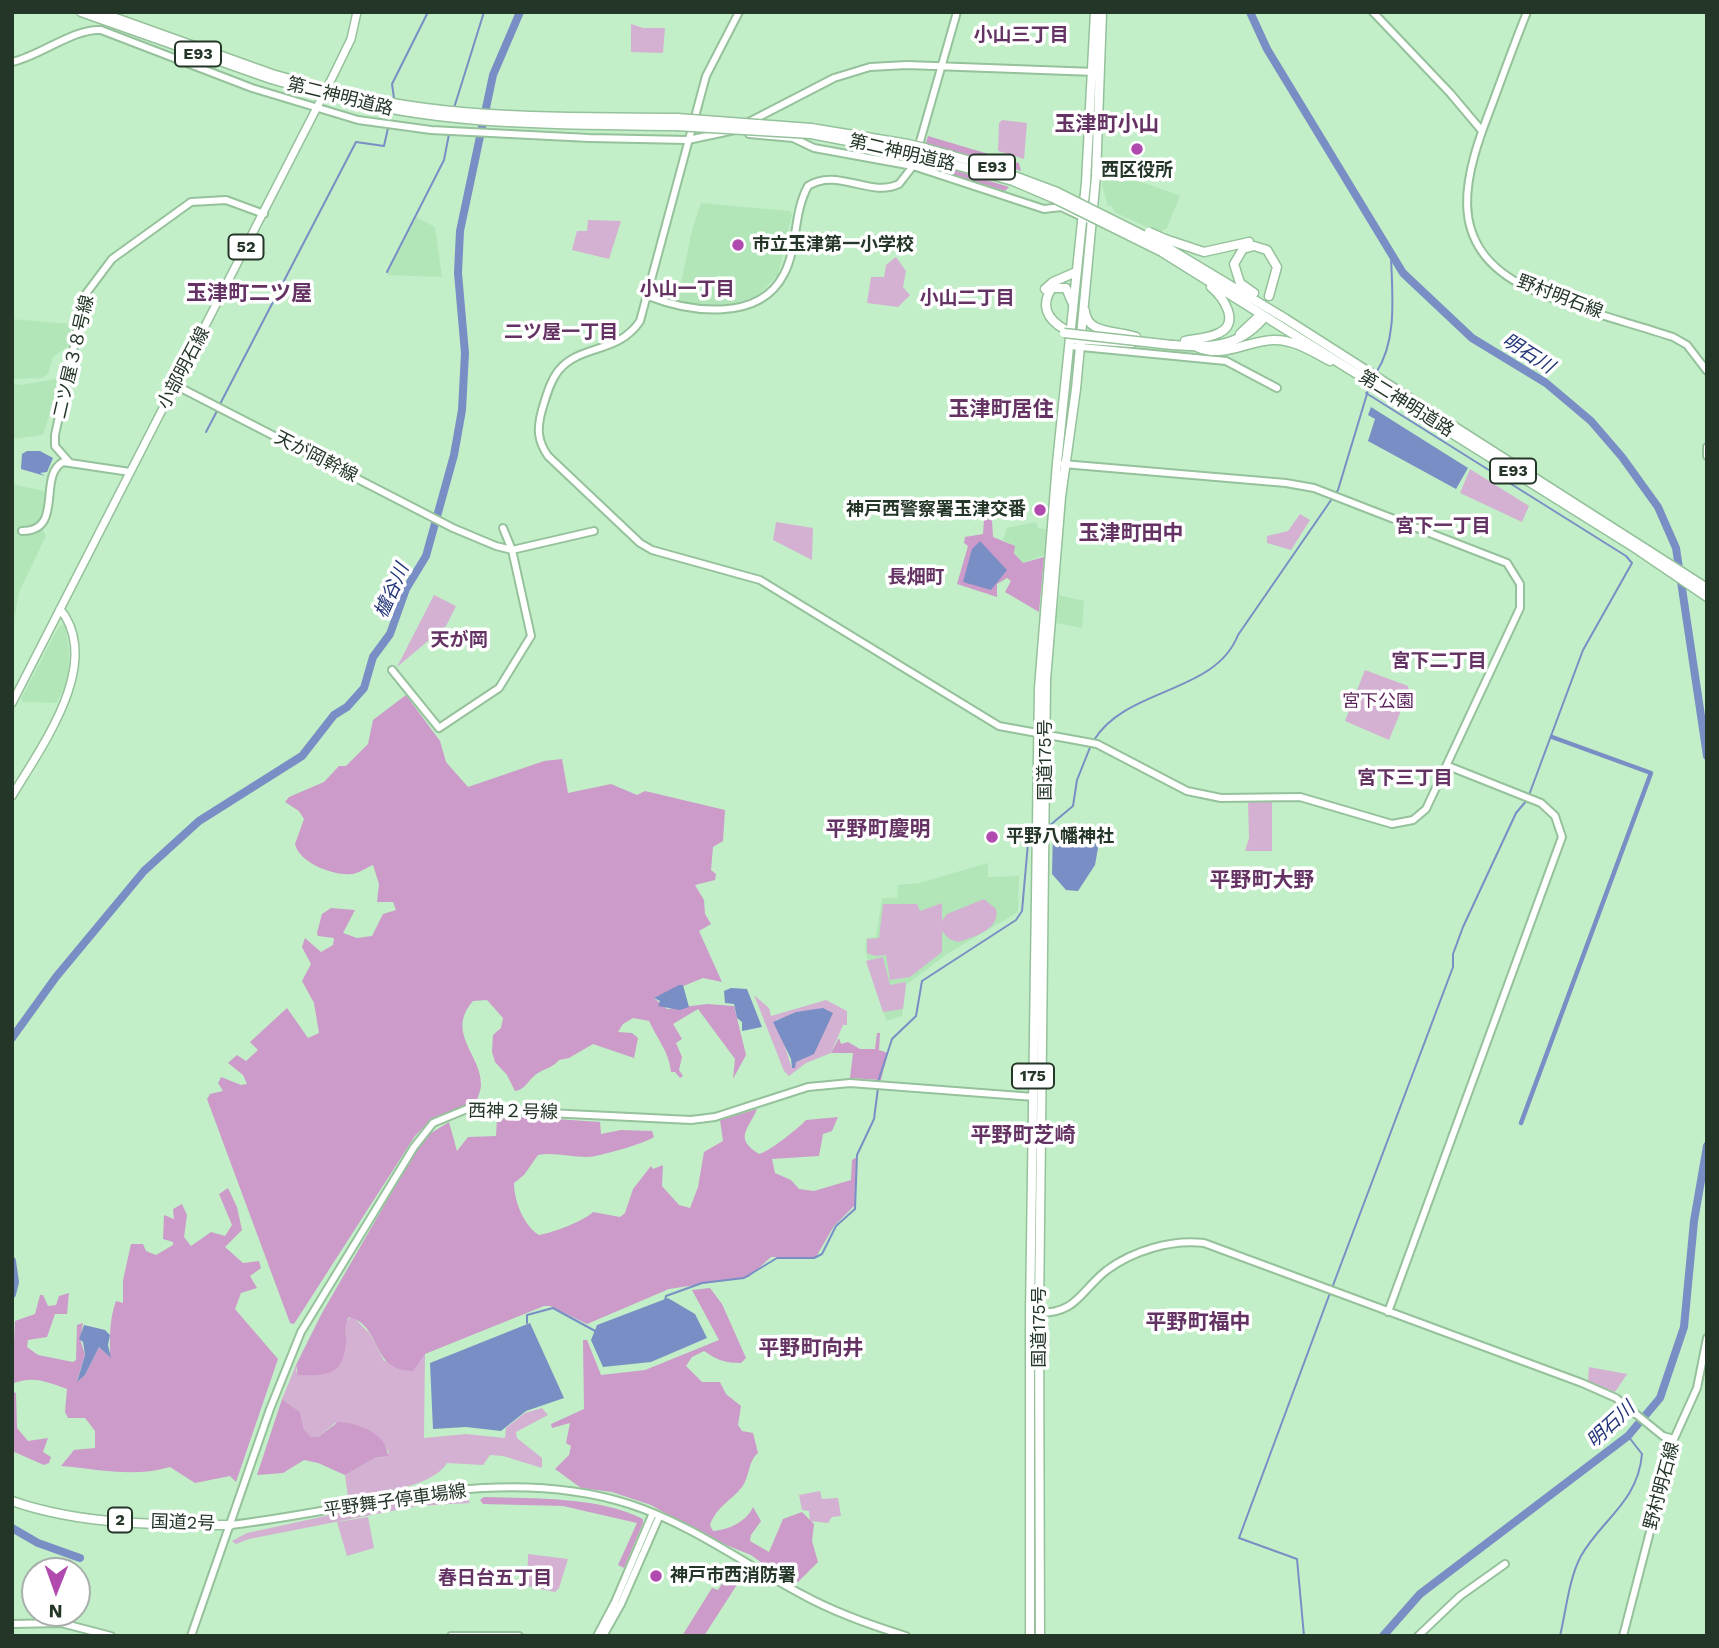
<!DOCTYPE html>
<meta charset="utf-8">
<style>
body{margin:0}
#map{position:relative;width:1719px;height:1648px;overflow:hidden;background:#c2efc8;font-family:"Work Sans",sans-serif}
canvas{display:block}
.frame{position:absolute;inset:0;border:14px solid #243627;pointer-events:none}
.north{position:absolute;left:21px;top:1557px;width:70px;height:70px;box-sizing:border-box;background:#fff;border:2px solid #a7afa9;border-radius:50%;rotate:181deg;font-size:19px;font-weight:700;line-height:28px;text-align:center;color:#243627}
.north::after{content:'';display:block;margin:auto;width:24px;height:32px;background:#b04aae;clip-path:polygon(50% 0,100% 100%,50% 72%,0 100%)}
</style>
<div id="map">
<canvas width="1719" height="1648"></canvas>
<div class="frame"></div>
<div class="north">N</div>
</div>
<script>
const context = document.querySelector('canvas').getContext('2d');
context.lineJoin = 'round';
function paint(path, color) {
  context.fillStyle = color;
  context.fill(path, 'evenodd');
}
function trace(path, color, width, dash) {
  context.strokeStyle = color;
  context.lineWidth = width;
  context.lineCap = dash ? 'butt' : 'round';
  context.setLineDash(dash || []);
  context.stroke(path);
}
function label(font, color, halo, rows, align = 'center') {
  context.font = font + ' "Work Sans","Noto Sans JP",sans-serif';
  context.lineWidth = 7;
  context.setLineDash([]);
  context.textBaseline = 'middle';
  context.strokeStyle = halo;
  context.fillStyle = color;
  for (const [text, x, y, turn = 0] of rows) {
    context.save();
    context.translate(x, y);
    context.rotate((+turn || 0) * Math.PI / 180);
    context.textAlign = isNaN(turn) ? turn : align;
    if (halo) context.strokeText(text, 0, 0);
    context.fillText(text, 0, 0);
    context.restore();
  }
}
paint(new Path2D(`
 M1102,163l10,8 68,25 -13,32 -8,5 -45,-21 -2,-6h-4l-6,-21z
 M701,203l89,8 2,3 -14,61 -20,20 -27,10 -36,1 -18,-3 15,-73z
 M416,217l19,10 7,50 -55,-2z
 M12,319l59,5 -1,21 -17,12 -5,17 -6,4 -30,1z
 M56,379l2,10 -15,46 -31,4v-56l9,2z
 M12,484l36,8 -8,31 6,13 -27,56 -7,40z
 M1036,522l2,6 8,1 -2,26 -21,8 -8,-10 -1,-7 -11,-6 4,-12z
 M1059,595l25,6 -2,27 -26,-5z
 M65,624l4,26 -1,33 -12,20 -33,-1 -2,-3 38,-73z
 M988,863v14l31,-1 -1,36 -71,42 -41,31 -4,31 -16,5 -21,-72 1,-11 10,-1 6,-39h15l1,-13 21,-2z`), '#b2e6b9');
paint(new Path2D(`
 M631,24l12,4h22l-2,25 -32,-1z
 M1002,120l25,3 -3,36 -26,-8 1,-28z
 M588,220l33,1 -12,38 -37,-9 5,-19h10z
 M896,257l10,14 -3,16 7,8 -12,12 -31,-4 4,-26h13l2,-12z
 M1470,469l59,37 -7,16 -62,-29z
 M1300,514l10,6 -19,30 -24,-7v-7l21,-5z
 M776,522l37,6 -1,32 -39,-20z
 M434,595l22,11 -10,20 -49,41z
 M1365,670l43,16 1,5 -20,49 -44,-19z
 M1248,801l24,1v49h-27l4,-13z
 M984,899l12,10c5,20 -22,28 -38,33l-9,-3 -7,-8v21l-32,25 -20,3 -4,-25 -11,1 -8,-3v-14l12,-1 4,-34h34l3,7 22,-8v18l5,-7z
 M883,957l7,28 15,-3 1,3 -3,24 -20,3 -17,-51z
 M754,995l15,13 2,8 55,-16 21,11v14h-4l-12,28 -25,10 -17,13 -5,-5zM811,1010l-15,52 -4,6 -16,-48z
 M352,1316l18,18 14,27 41,-7 -1,84 42,-4 39,4 1,-10 19,-15 17,-5 6,7 -32,17 1,6 25,20v10l-39,-12 -13,-1 -7,10 -36,-2c-15,25 -72,30 -99,34l-3,-22 30,-17 10,-1 4,-5c-9,-20 -34,-22 -54,-29l-17,14h-7l-7,-8 -4,-17 -18,-13 14,-34v7l50,-36 -1,-14z
 M1589,1367l38,7 -12,18 -27,-11z
 M820,1491l2,8 16,-1 3,18 -9,1 -4,6 -18,-2 -1,-10 -7,-1 -3,-15z
 M465,1495l5,8 -53,3 -168,33 -13,5 -4,-3 15,-8 111,-24z
 M368,1517l6,31 -27,8 -10,-34z
 M528,1554l40,5 -9,29 -4,4 -28,-6z`), '#d4b1d2');
paint(new Path2D(`
 M928,136l91,27 2,8 -95,-28z
 M922,160l87,27 -4,4 -83,-26z
 M984,519l8,1 1,17 22,9 -1,7 9,10 21,-6 -5,55 -34,-20 6,-11 -4,-3 -10,6v13l-40,-13 11,-38 -4,-3 1,-6 18,-3z
 M406,695l34,46 6,21 22,25 76,-26 18,-2 6,34 43,-9 26,11 8,-4 80,19 -2,31 -10,6 -2,23 5,4 -1,6 -20,5 9,15 1,14 6,10 -12,7 23,51 -19,-4 -49,20 13,11 40,-5 27,2 12,49 -13,24 2,-20 -37,-50 -25,15 9,15 -6,4 6,14 -3,13 4,6 -3,2 -5,-6h-4c-2,-20 -13,-32 -22,-51l-16,-3 -10,6 -5,8 14,1 6,5 -4,20 -41,-14 -24,14 -10,2c-7,8 -13,8 -21,13 -10,6 -11,16 -23,18l-8,-16 -12,-13 -3,-10 1,-17 8,-7 2,-10 -16,-18 -14,1c-28,32 9,54 8,84 0,5 -3,11 -4,16l-44,17 -18,18 -121,188 -4,-1 -83,-224 3,-5 13,-3 -5,-8 3,-6 20,8 6,-1 -4,-9 -15,-12 9,-8 9,6 12,-11 -8,-8 37,-34 21,30 11,-5 -5,-30 -12,-22 9,-17 -9,-17 3,-9 16,14 12,-7 1,-7 -16,-2 -1,-3 5,-19 9,-6 24,2 -12,23 14,5 15,-2 11,-22 13,-4 -3,-8h-16l2,-18 -6,-19c-8,3 -13,8 -21,9 -18,2 -53,-11 -57,-30l9,-25 -5,-8 -14,-9 4,-5 35,-15 15,-16h7l22,-22 5,-24z
 M877,1033h3l-1,17 9,3 -7,27 -31,-2 3,-25h-22l8,-15 2,6 7,-2 12,7h15z
 M757,1109c-8,20 -24,29 2,45 10,-2 41,-27 47,-34l32,-3 -6,14 -9,3 -4,22 -47,3 3,14 16,7 8,9 15,2 37,-11 1,-20 5,-3 -2,48 -21,21 -18,31h-45l-22,20 -80,12 -82,35 -37,-18h-6l-119,48 -12,17c-44,-1 -30,-45 -64,-54 -5,7 -3,12 -3,21 -1,37 -17,38 -48,37l-2,-10 26,-52 101,-175 26,-16 8,29 11,-14 28,-1 1,-18 14,1 2,-3 87,6 1,12 20,-4 31,1 2,6c-8,6 -56,20 -67,20 -16,0 -34,-5 -49,-2l-14,20 -10,8c0,18 10,43 25,52 13,-2 45,-14 54,-23l27,5 5,-4 8,-24 18,-23 2,3 10,-4 -1,21 17,19 11,3 8,-21 6,-35 19,-11 -3,-21z
 M228,1188l9,19 5,23 -17,17 18,16 16,-2 2,7 -11,8 7,12 -16,5 -6,16 43,50 -42,123 -6,-6 -35,7 -25,-16c-38,11 -71,2 -109,-1l13,-16 21,-2v-17l-10,-13h-17l-3,-6 2,-23c-20,-7 -34,-14 -55,-5l3,-63 20,-7 5,-19h3l5,11 8,-1 3,-9 10,-3 -2,21h-12l-8,23 -19,3 -1,7 11,8 35,7 3,-2 1,-35 6,-2 -3,16 5,16 -8,26 8,-6 14,-28 11,10c0,-19 -1,-37 6,-56l7,2v-23l8,-36h12l3,7 10,4 17,-10v-3l-10,-3 1,-24 10,4 -1,-10 9,-5 5,11 -3,22 7,9 20,-14 14,4 7,-11 -13,-31z
 M710,1288l12,16 24,54 -5,5c-16,0 -24,-3 -37,-12l-12,6 -6,9 16,16h18l6,12 15,12 -3,19 4,6 11,2 5,20c-10,8 -8,23 -16,34 -10,13 -26,20 -32,38l3,6c16,-1 34,-10 40,-24l8,14 -10,14 -1,6 19,11 14,-33 19,-7 12,12 -2,17 6,21 -20,20 -28,-13 -19,-14 -45,-18 -55,-32 -39,-13 -31,-4 -26,-19 14,-14 2,-9 -5,-3 4,-20 -18,5 -1,-4 33,-15 -1,-69h4l14,35 44,-5 74,-30 -27,-50z
 M12,1391l4,2 1,35 11,13 20,-3 -5,14 8,5 -2,6 -5,2 -32,-14z
 M282,1399l18,13 4,17 7,8h7l20,-15c20,1 49,11 50,34l-13,2 -30,17 -27,-12 -14,-3 -21,13 -26,2z
 M484,1497c51,2 113,-1 159,22v4l-19,45 -6,-3 19,-42 -74,-17 -80,-2 -3,-4z
 M734,1564l13,5 -43,67h-22l30,-48 6,2z`), '#cc9bc9');
paint(new Path2D(`
 M1371,407l97,61 -12,21 -88,-48 7,-22 -7,-4z
 M27,451h13l13,7 -6,14 -7,1 5,3 -24,-7 1,-15z
 M980,541l27,29 -16,20 -28,-8 9,-33z
 M1063,825c15,-1 28,9 35,23l-3,17 -17,26 -12,-1 -14,-16 1,-44z
 M679,985h4l6,22 -9,3 -22,-4 2,-5 -6,-3z
 M731,988l16,1 15,38 -20,4v-9l-5,-4 -3,-14 -9,-1 -1,-12z
 M823,1008l10,5 -19,41 -18,8 -1,6h-3l-1,-9 -18,-37 23,-10z
 M668,1298l27,16 12,24 -56,24 -48,5 -12,-27 6,-15z
 M530,1323l34,75 -38,13 -25,20 -35,-4 -33,2 -3,-66z
 M84,1325l21,5 5,5 -2,10 3,13 -12,-11 -14,28 -8,7 8,-27 -2,-13 -4,-3z`), '#798ec4');
trace(new Path2D(`
 M394,98l-2,-14 36,-72
 M454,108l30,-96
 M387,272l57,-112 5,-26
 M1376,373c22,-34 16,-79 15,-118
 M1366,393l260,163 6,7 -49,87 -54,145
 M219,406l137,-264 28,4 4,-18
 M206,432l11,-21
 M1094,740c33,-53 121,-46 144,-105l100,-145 32,-106
 M1049,826l24,-20 4,-26 14,-35
 M878,1082l14,-43 24,-23 6,-35 94,-61 6,-9 6,-68 6,-5
 M1332,1288l121,-321v-13l10,-27 53,-114 11,-13
 M665,1300l1,-4 36,-13 42,-5 33,-20h37l8,-4 14,-28 19,-17 2,-54 17,-36 4,-31
 M527,1323v-8l26,-7 44,24
 M1304,1636l-7,-77 -58,-21 91,-245
 M1560,1636c6,-25 9,-58 21,-80 20,-36 57,-54 61,-102l-14,-18`), '#798ec4', 2);
trace(new Path2D(`
 M1521,1123l130,-350 -99,-36`), '#798ec4', 4.5);
trace(new Path2D(`
 M1250,12l17,37 136,224 69,65 74,45 45,38 31,36 36,50 18,41 31,208
 M12,1038l44,-61 88,-106 55,-50 103,-65 32,-41 13,-8 17,-19 9,-31 17,-23 16,-45 20,-33 28,-101 8,-45 3,-57 -7,-80 2,-42 33,-156 27,-63
 M12,1261l3,21 -3,12
 M12,1528l26,15 42,15
 M1383,1636l37,-42 208,-158 32,-38 24,-71 10,-106 13,-75`), '#798ec4', 8);
const secondary = new Path2D(`
 M739,12l-33,64 -66,245c-22,33 -59,23 -81,49 -9,11 -13,27 -17,40 -5,18 -5,30 6,46l92,87 12,7 108,30 239,146 98,18 90,47 34,7 79,-1 92,27 21,-4 13,-11 94,-201v-24l-13,-21 -193,-75 -28,-5 -223,-19
 M1373,12l77,81 32,38
 M1527,12c-12,30 -23,60 -34,90 -27,70 -53,143 33,185 46,22 99,34 147,50l14,8 20,26
 M12,62c28,-6 62,-34 89,-32l151,58 106,32 73,10 158,8 99,2 47,-10
 M747,123l87,-45 36,-11 37,-2 188,7
 M749,134l44,4 21,10 99,18 131,43 17,-2 30,14
 M648,296c41,16 111,27 136,-22 14,-27 9,-61 24,-88 29,-19 62,12 91,-2l14,-18 44,-154
 M1071,346l155,15 51,27
 M175,385l278,143 43,18 16,4 82,-19
 M1707,447v9
 M69,462l-14,-16v-11l30,-140 27,-36 79,-57 35,-2 38,14
 M22,531c43,0 15,-55 41,-69l67,10
 M392,670l47,58 60,-40 32,-52 -19,-86 -9,-22
 M1388,1312l174,-475 -7,-21 -14,-13 -93,-37
 M1037,1313c40,1 43,-22 70,-43 26,-19 64,-31 97,-27l378,140 34,15 47,38 11,3
 M230,1525c131,-15 268,-63 399,-21 62,20 117,61 174,91 33,18 67,30 103,41
 M12,1624l49,-1 50,13
 M191,1636l79,-227 31,-77 113,-185 19,-24 34,-14 224,11 24,-3 93,-30 42,-4 184,14
 M451,1636h68
 M597,1636l18,-34 38,-89
 M603,1636l18,-32 38,-87
 M1418,1636l42,-40 45,-32
 M1623,1636l51,-197 23,-51 10,-50`);
const primary = new Path2D(`
 M12,703l320,-625 19,-39 6,-27
 M12,796c29,-49 92,-133 48,-187`);
const highway = new Path2D(`
 M81,12l190,67 45,13
 M99,12l173,62 47,13
 M333,90c112,30 229,27 344,28
 M330,95c112,32 230,29 346,31
 M811,128l97,16
 M811,134l94,18
 M925,148l60,17 72,27
 M923,156l90,25 40,17
 M1165,239l39,13 45,-10
 M1163,245l123,74 421,269
 M1162,252l470,294 75,51
 M1045,289l8,-7 23,-10
 M1254,293l-14,-10 -6,-19 9,-15 11,-3 13,4 10,17 -8,29
 M1085,311c2,24 33,19 51,26
 M1064,329c-17,-10 -24,-24 -12,-41h14l6,14
 M1240,334l18,-17
 M1075,339l57,4
 M1185,341c10,-2 24,-3 34,-8 22,-10 4,-36 -8,-46
 M1172,345c36,3 65,3 90,-25
 M1197,347c27,12 49,-6 76,-7 20,-1 40,12 57,21
 M12,1501c68,24 147,24 218,24
 M1030,1636v-323l9,-625 18,-225 29,-280 9,-171
 M1040,1636l-1,-323 7,-633 15,-183 15,-108 20,-213 6,-164`);
trace(secondary, '#95c19b', 10);
trace(primary, '#95c19b', 10);
trace(highway, '#95c19b', 11);
trace(secondary, '#fff', 6);
trace(primary, '#fff', 7);
trace(highway, '#fff', 8);
const highwayBridge = new Path2D(`
 M319,87l14,3
 M316,92l14,3
 M677,118l134,10
 M676,126l135,8
 M908,144l17,4
 M905,152l18,4
 M1057,192l106,53
 M1053,198l109,54
 M1149,232l16,7
 M1064,333l108,12`);
trace(highwayBridge, '#95c19b', 11, []);
trace(highwayBridge, '#fff', 8);
for (const [x, y, r, color] of [
 [1137,149,7,"#b04aae"],
 [738,245,7,"#b04aae"],
 [1040,510,7,"#b04aae"],
 [992,837,7,"#b04aae"],
 [656,1576,7,"#b04aae"]
]) {
  const dot = new Path2D();
  dot.arc(x, y, r, 0, 2 * Math.PI);
  context.fillStyle = color;
  context.fill(dot);
  trace(dot, '#fff', 2.5);
}
for (const [x, y, w] of [
 [198,54,46],
 [992,167,46],
 [246,247,35],
 [1513,471,46],
 [1033,1076,42],
 [120,1520,24]
]) {
  const box = new Path2D();
  box.roundRect(x - w / 2, y - 12.5, w, 25, 5);
  context.fillStyle = '#fff';
  context.fill(box);
  trace(box, '#243627', 2);
}
label('bold 16px', '#243627', null, [
 ["E93",198,54],
 ["E93",992,167],
 ["52",246,247],
 ["E93",1513,471],
 ["175",1033,1076],
 ["2",120,1520]
]);
label('18px', '#243627', '#fff', [
 ["第二神明道路",340,97,14],
 ["第二神明道路",902,153,13],
 ["野村明石線",1560,297,21],
 ["二ツ屋３８号線",74,357,-77],
 ["小部明石線",184,368,-62],
 ["第二神明道路",1406,404,32],
 ["天が岡幹線",316,457,27],
 ["国道175号",1046,760,-90],
 ["西神２号線",513,1112,1],
 ["国道175号",1040,1327,-90],
 ["野村明石線",1662,1486,-75],
 ["平野舞子停車場線",395,1501,-8],
 ["国道2号",183,1523,2]
]);
label('bold 18px', '#243627', '#fff', [
 ["西区役所",1137,171,"center"],
 ["市立玉津第一小学校",752,245],
 ["神戸西警察署玉津交番",1026,510,"right"],
 ["平野八幡神社",1006,837],
 ["神戸市西消防署",670,1576]
], 'left');
label('18px', '#5a1f59', '#fff', [
 ["宮下公園",1378,702]
]);
label('bold 19px', '#643263', '#fff', [
 ["小山三丁目",1021,35],
 ["小山一丁目",687,289],
 ["小山二丁目",967,298],
 ["二ツ屋一丁目",561,332],
 ["宮下一丁目",1443,526],
 ["長畑町",916,577],
 ["天が岡",459,640],
 ["宮下二丁目",1439,661],
 ["宮下三丁目",1405,778],
 ["春日台五丁目",495,1578]
]);
label('italic 19px', '#233578', '#fff', [
 ["明石川",1528,354,32],
 ["櫨谷川",392,591,-66],
 ["明石川",1611,1425,-43]
]);
label('bold 21px', '#643263', '#fff', [
 ["玉津町小山",1107,125],
 ["玉津町二ツ屋",249,294],
 ["玉津町居住",1001,410],
 ["玉津町田中",1131,534],
 ["平野町慶明",878,830],
 ["平野町大野",1262,881],
 ["平野町芝崎",1023,1136],
 ["平野町福中",1198,1323],
 ["平野町向井",811,1349]
]);
</script>
